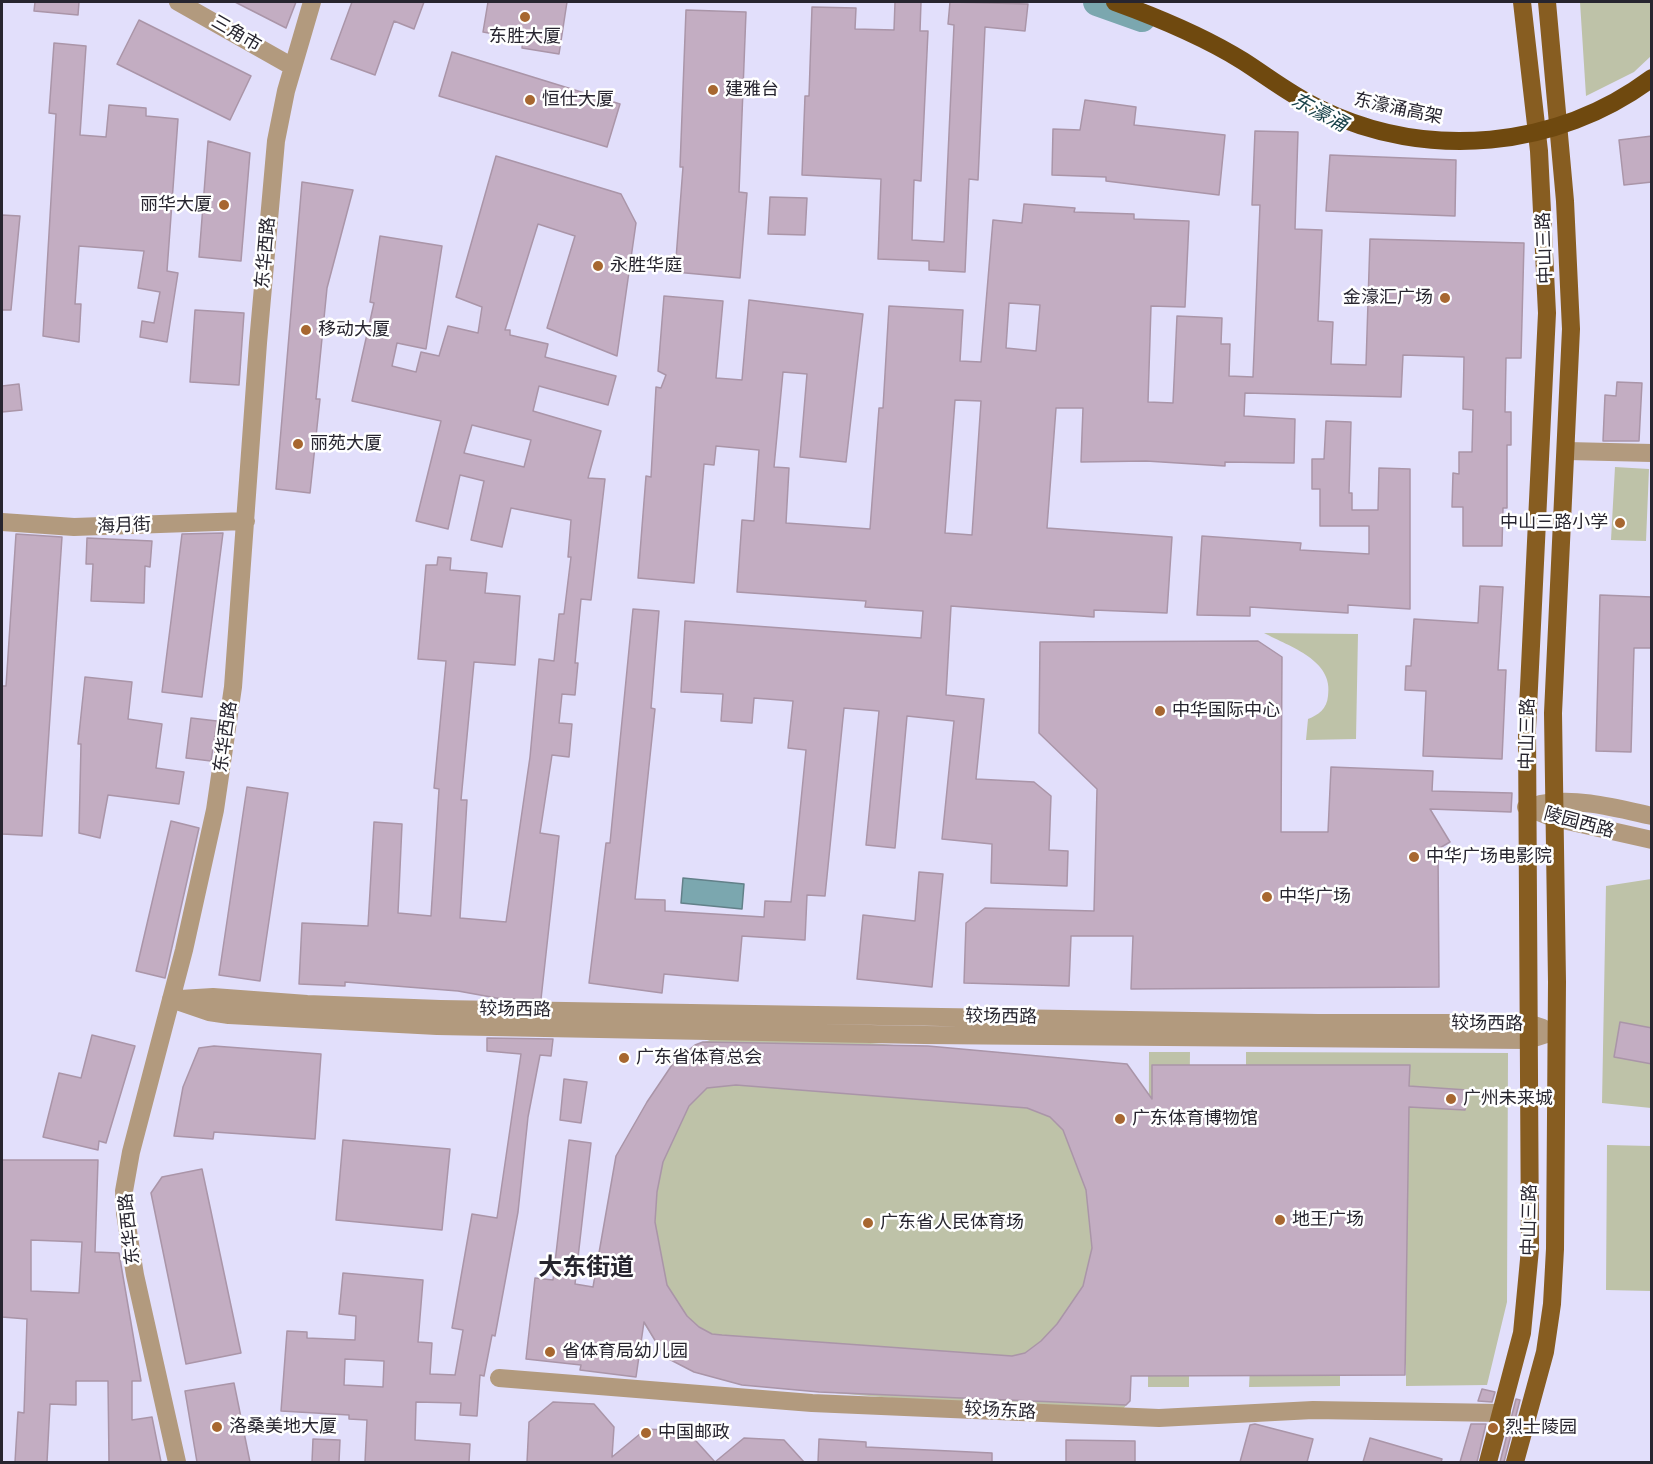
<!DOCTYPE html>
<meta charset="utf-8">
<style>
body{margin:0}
#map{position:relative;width:1653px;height:1464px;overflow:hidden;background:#e2dffb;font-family:Arial,sans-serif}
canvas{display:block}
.frame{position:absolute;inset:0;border:3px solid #27252f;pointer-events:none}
</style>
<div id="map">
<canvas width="1653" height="1464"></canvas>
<div class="frame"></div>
</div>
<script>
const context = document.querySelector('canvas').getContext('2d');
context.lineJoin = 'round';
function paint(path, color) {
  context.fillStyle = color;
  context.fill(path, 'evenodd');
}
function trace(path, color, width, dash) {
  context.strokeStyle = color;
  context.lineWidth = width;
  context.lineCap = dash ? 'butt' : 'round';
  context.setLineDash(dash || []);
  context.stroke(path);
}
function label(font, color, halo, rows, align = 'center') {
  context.font = font + ' Arial,"Noto Sans SC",sans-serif';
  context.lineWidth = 5;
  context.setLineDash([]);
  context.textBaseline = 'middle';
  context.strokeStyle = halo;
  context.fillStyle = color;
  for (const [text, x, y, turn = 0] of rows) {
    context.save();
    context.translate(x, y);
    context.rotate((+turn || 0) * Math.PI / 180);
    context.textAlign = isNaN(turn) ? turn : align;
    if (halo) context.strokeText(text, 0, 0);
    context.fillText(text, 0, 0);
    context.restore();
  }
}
paint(new Path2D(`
 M1580,2h71v54l-17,16 -48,24z
 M1615,467l34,2 -3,72 -35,-1z
 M1264,633l94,1 -2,105 -50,1 2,-21c10,-4 19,-10 20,-23 6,-36 -38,-49 -64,-63z
 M1651,879v229l-49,-5 4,-217z
 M719,1037l105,2 303,26 5,169 -2,167 -8,9 -160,-6 -220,-19 -48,-13 -29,-15 -29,-46 -20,-155 31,-54 27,-40 21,-17z
 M1149,1052h41l-1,80 57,1v-81l262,1 -1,249 -20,83 -81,1v-21l-14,-12 -52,1v32l-91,1 3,-66h-63v66h-41z
 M1607,1145l44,1v145l-45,-1z`), '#bec2a8');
const water = new Path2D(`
 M683,878l61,6 -2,25 -61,-6z`);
paint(water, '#7ba7af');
trace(water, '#628089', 1.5);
trace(new Path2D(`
 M1097,2l45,16`), '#7ba7af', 28);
const building = new Path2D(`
 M35,2h44l-1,13 -44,-4z
 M235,2h61l-10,26z
 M352,2h72l-10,27 -20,-8 -19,54 -44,-16z
 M488,2h79l-8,52 -37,-6 1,-9 -40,-7z
 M895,2h26l-1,29h8l-7,150 -7,-1 -2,60 32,2 10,-217 -6,-1 2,-22 78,2 -3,27 -40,-4 -7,153 -9,-1 -4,93 -36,-2v-9l-51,-2 3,-80 -79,-4 3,-79h4l3,-89 44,1 -1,21 39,1z
 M686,10l60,2 -7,180 8,1 -7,85 -65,-6 8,-105h-3z
 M139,20l112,56 -21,44 -113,-56z
 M54,43l32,3 -6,89 26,2 3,-32 37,3v8l32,3 -11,152 11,2 -11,69 -27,-5 2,-16 12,2 6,-31 -22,-4 6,-37 -65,-5 -4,58h6l-2,38 -36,-6 13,-222 -7,-1z
 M452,52l168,52 -13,43 -168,-51z
 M1085,100l51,7 -2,18 91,10 -6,60 -113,-14v-4l-54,-2 1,-46 27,1z
 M1255,131l43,1 -3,97 27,1 -4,91 15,1 -2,42 35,1 4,-126 154,4 -3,115h-15l-1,54h6v33h-4v63h-4l-1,38h-39v-39h-11l1,-34 6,1v-22h13l1,-42 -10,-1 1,-52 -61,-2 -2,42 -156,-4 -1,23 51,3 -1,44 -69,-1v4l-79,-5 -65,1 2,-54h-27l-9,120 125,9 -5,76 -73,-3v7l-143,-11 -5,89 38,4 -8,80 58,3 17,14 -2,54 19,1 -1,35 -76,-3 1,-39 -50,-5 12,-118 -47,-5 -12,132 -29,-3 13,-134 -35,-3 -19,188 -18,-1 -2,45 -63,-4 -4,45 -74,-7 -2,19 -73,-10 17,-140h4l23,-234 26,2 -8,97 4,1 -20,190 30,1v11l99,6 1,-16 26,1 15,-152 -18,-2 5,-47 -39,-3 -2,25 -31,-2 2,-27 -42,-2 4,-71 236,17 2,-27 -58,-4 1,-6 -129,-9 5,-72 12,1 5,-71 -43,-4 -2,19 -10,-1 -10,119 -56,-5 8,-102 5,1 5,-90 5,1 5,-13 -8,-4 6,-75 59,5 -7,77 26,2 7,-80 114,14 -17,148 -46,-5 7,-83 -24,-2 -9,95 15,1 -3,55 84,6 9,-121h4l6,-102 74,4 -3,51 21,1 12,-142 29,3 2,-19 51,4 -1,4 60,2v5l55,2 -4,86 -34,-1 -3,96 25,1 4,-87 45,2 -1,26h9l-1,32 24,1 7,-172h-8zM1009,303l31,2 -4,46 -30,-3zM955,400l26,1 -9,134 -27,-2z
 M1652,136v46l-28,3 -5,-45z
 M208,141l42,12 -9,108 -42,-4z
 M1330,155l126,5 -1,56 -129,-5z
 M496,156l125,38 15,29 -19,133 -70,-28 28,-92 -37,-12 -33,106h5v5l38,9 -3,13 71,19 -8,29 -69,-19 -6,25 68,20 -13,47 17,1 -14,121 -10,-1 -6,64h3l-3,32 -13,-1 -3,29 13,1 -3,33 -17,-2 -12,78 19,3 -18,163h-39l-44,-8 -113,-9v4l-46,-2 3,-61 66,3 6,-104 28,2 -4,89 33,3 8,-127 -5,-1 12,-127 -28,-2 8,-94h11l1,-8 13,1 -1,12 37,3 -2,20 35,3 -5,69 -41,-3 -13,138h6l-7,118 46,4 24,-165 9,-98 15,2 5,-47h5l7,-57h-3l3,-37 -60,-12 -9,39 -31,-7 13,-59 -24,-6 -12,54 -32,-8 25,-100 -89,-20 22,-98 -4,-1 10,-66 62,10 -16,103 -29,-6 -5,23 24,6 5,-20 18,4 9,-30 30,7 4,-26 -26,-10zM472,425l59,15 -7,27 -60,-14z
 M302,182l51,8 -26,98 -11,111h4l-10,94 -34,-4z
 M770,197l37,1 -2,37 -37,-1z
 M2,215l18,1 -9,94h-9z
 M195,310l49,3 -5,72 -49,-3z
 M1617,382l25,1 -3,58h-36l2,-46 11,1z
 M19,384l3,26 -20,2v-26z
 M1326,421l25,1 -2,71h3v17h26l1,-42 31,1v140l-62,-4v8l-98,-6v9l-53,-1 5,-79 99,7 -1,7 69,4v-28h-49v-37h-8v-30h12z
 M223,533l-21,164 -40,-5 20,-158z
 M16,534l46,3 -20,299 -40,-2v-148h4z
 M87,538l65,3 -2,26 -5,-1 -1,37 -53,-2 2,-37h-7z
 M1480,586l23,1 -5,83h8l-4,89 -79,-3 3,-65 -21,-1 1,-24h5l3,-47 64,4z
 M1600,595l52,2v51h-18l-3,104 -35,-1z
 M1258,641l24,16 -1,175h47l3,-65 102,4 -1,20 80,2 -1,19 -81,-3 20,33 -12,7 1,138 -308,2 2,-53h-62l-2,50 -105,-3 2,-60 19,-15 109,3 3,-122 -58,-56 1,-91z
 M85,677l47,5 -4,37 34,5 -6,44 28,4 -5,32 -71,-9 -8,43 -21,-5 2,-89h-3z
 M191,718l26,3 -6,40 -25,-3z
 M247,787l41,6 -28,188 -41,-6z
 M171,821l28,7 -34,150 -29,-7z
 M919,872l24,2 -11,113 -75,-8 6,-64 52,6z
 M1620,1022l32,6v36l-38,-7z
 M92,1035l43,11 -29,97 -7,-2 -1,9 -55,-13 16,-64 22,5z
 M487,1038l66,1 -2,17 -11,-1 -12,62 -10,95 -23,124 -3,-1 -8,41 -4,-1 -3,41 -17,-1 1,-12 -45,-1 -1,38 55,4 -1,18h-104l2,-42 -18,-1v-4l-68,-4 6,-80 20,1v6l48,2 1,-24 -17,-2 4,-41 80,7 -5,62 14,1 -2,31 25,1 8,-45 -11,-2 20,-114 25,4 24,-164 -34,-3zM345,1359l39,2 -1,26 -39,-2z
 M703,1042l225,4 199,18 25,35v-34h258l-1,21 58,4 -2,20 -56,-3 -4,268 -274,1 -1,25 -4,4 -307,-13 -77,-7 -48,-13 -29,-15 -21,-35 -8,55 -56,-7 1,-5 -55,-6 9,-81 18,2 16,-140 22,3 -16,141 18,3 23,-131 31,-54 27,-40 21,-17zM736,1085l291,23 23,9 13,13 23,60 6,58 -9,38 -26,38 -16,17 -16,12 -13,3 -290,-21 -10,-1 -13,-7 -12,-11 -20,-31 -12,-63 2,-30 6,-30 26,-56 18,-18z
 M214,1046l107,8 -6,85 -101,-7 -1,7 -39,-3 9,-49 16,-39z
 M564,1079l23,3 -6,41 -21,-3z
 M343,1140l107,9 -8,81 -106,-10z
 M2,1160h96l-3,92 24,1 22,128h-9v39l20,-3 9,45h-52l-1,-81h-32v24l-26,-1 -3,58h-32l3,-50 6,1 3,-94 -25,-2zM31,1240l51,2 -3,51 -48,-2z
 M202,1169l39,184 -55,11 -35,-171 11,-16z
 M234,1383l16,79h-53l-12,-71z
 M1482,1389l13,3 -3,10 -14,-1z
 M1516,1399l4,1 -16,62h-4z
 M553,1402l41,2 20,23 -2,30 34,-28 41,2 28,31 29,-24 40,2 20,22h-277l2,-40z
 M1255,1424l58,15 -6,23h-67l10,-37z
 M1471,1424h15l-9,38h-17z
 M1370,1438l72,21 -1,3h-78z
 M313,1439l27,1 -1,22h-27z
 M819,1439l47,3v5l126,6v9h-174z
 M1066,1440l69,1v21h-69z`);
paint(building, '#c3adc2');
trace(building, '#aa95a8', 1.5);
trace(new Path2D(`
 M178,2l115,65
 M1567,451l85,2
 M2,522l72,5 172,-6
 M1540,804c37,-7 76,4 112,12
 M1526,807l28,11 98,22
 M171,999l38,13 20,3 208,11 487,9 604,5 28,-9
 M180,999l33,-2 94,7 133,5 878,14h210l15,5
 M499,1378l313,25 347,15 154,-8 189,3
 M177,1462l-42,-187 -10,-62 -1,-22 7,-39 53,-202 31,-140 18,-123 25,-344 18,-202 10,-50 26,-89`), '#b29a7e', 18);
trace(new Path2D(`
 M1488,1462l34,-129 8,-84 -3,-520 20,-416 -8,-162 -17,-149
 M1515,1462l30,-110 7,-48 3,-55 2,-267 -4,-269 18,-384 -6,-128 -18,-199`), '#875d21', 18);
trace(new Path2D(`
 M1115,2c44,16 88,34 128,59 25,16 49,35 77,48 107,52 237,40 332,-31`), '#6f490f', 18);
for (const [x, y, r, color] of [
 [525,17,6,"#a76730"],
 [713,90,6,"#a76730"],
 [530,100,6,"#a76730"],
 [224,205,6,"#a76730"],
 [598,266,6,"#a76730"],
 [1445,298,6,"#a76730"],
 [306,330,6,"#a76730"],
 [298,444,6,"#a76730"],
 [1620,523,6,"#a76730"],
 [1160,711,6,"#a76730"],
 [1414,857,6,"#a76730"],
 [1267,897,6,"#a76730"],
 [624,1058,6,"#a76730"],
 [1451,1099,6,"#a76730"],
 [1120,1119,6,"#a76730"],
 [1280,1220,6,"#a76730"],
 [868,1223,6,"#a76730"],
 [550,1352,6,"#a76730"],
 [217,1427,6,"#a76730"],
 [1493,1428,6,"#a76730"],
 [646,1433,6,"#a76730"]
]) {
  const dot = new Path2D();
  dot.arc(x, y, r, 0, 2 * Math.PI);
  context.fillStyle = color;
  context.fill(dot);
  trace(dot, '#fff', 2);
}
label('18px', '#27252f', '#fff', [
 ["三角市",236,34,30],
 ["东濠涌高架",1398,109,12],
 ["中山三路",1545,248,-92],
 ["东华西路",266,253,-85],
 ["海月街",124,526,-2],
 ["中山三路",1528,734,-89],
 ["东华西路",226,737,-82],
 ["陵园西路",1579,823,15],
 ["较场西路",515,1010,1],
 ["较场西路",1001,1017,1],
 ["较场西路",1487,1024,1],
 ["中山三路",1530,1220,-89],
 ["东华西路",130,1229,-96],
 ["较场东路",1000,1411,3]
]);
label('18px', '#27252f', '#fff', [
 ["东胜大厦",525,37,"center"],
 ["建雅台",725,90],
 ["恒仕大厦",542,100],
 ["丽华大厦",212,205,"right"],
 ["永胜华庭",610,266],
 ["金濠汇广场",1433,298,"right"],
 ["移动大厦",318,330],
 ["丽苑大厦",310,444],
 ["中山三路小学",1608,523,"right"],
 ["中华国际中心",1172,711],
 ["中华广场电影院",1426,857],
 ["中华广场",1279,897],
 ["广东省体育总会",636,1058],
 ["广州未来城",1463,1099],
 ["广东体育博物馆",1132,1119],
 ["地王广场",1292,1220],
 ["广东省人民体育场",880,1223],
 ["省体育局幼儿园",562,1352],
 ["洛桑美地大厦",229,1427],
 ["烈士陵园",1505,1428],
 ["中国邮政",658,1433]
], 'left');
label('italic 20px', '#194249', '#fff', [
 ["东濠涌",1319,113,28]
]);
label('bold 24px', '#27252f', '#fff', [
 ["大东街道",586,1268]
]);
</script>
